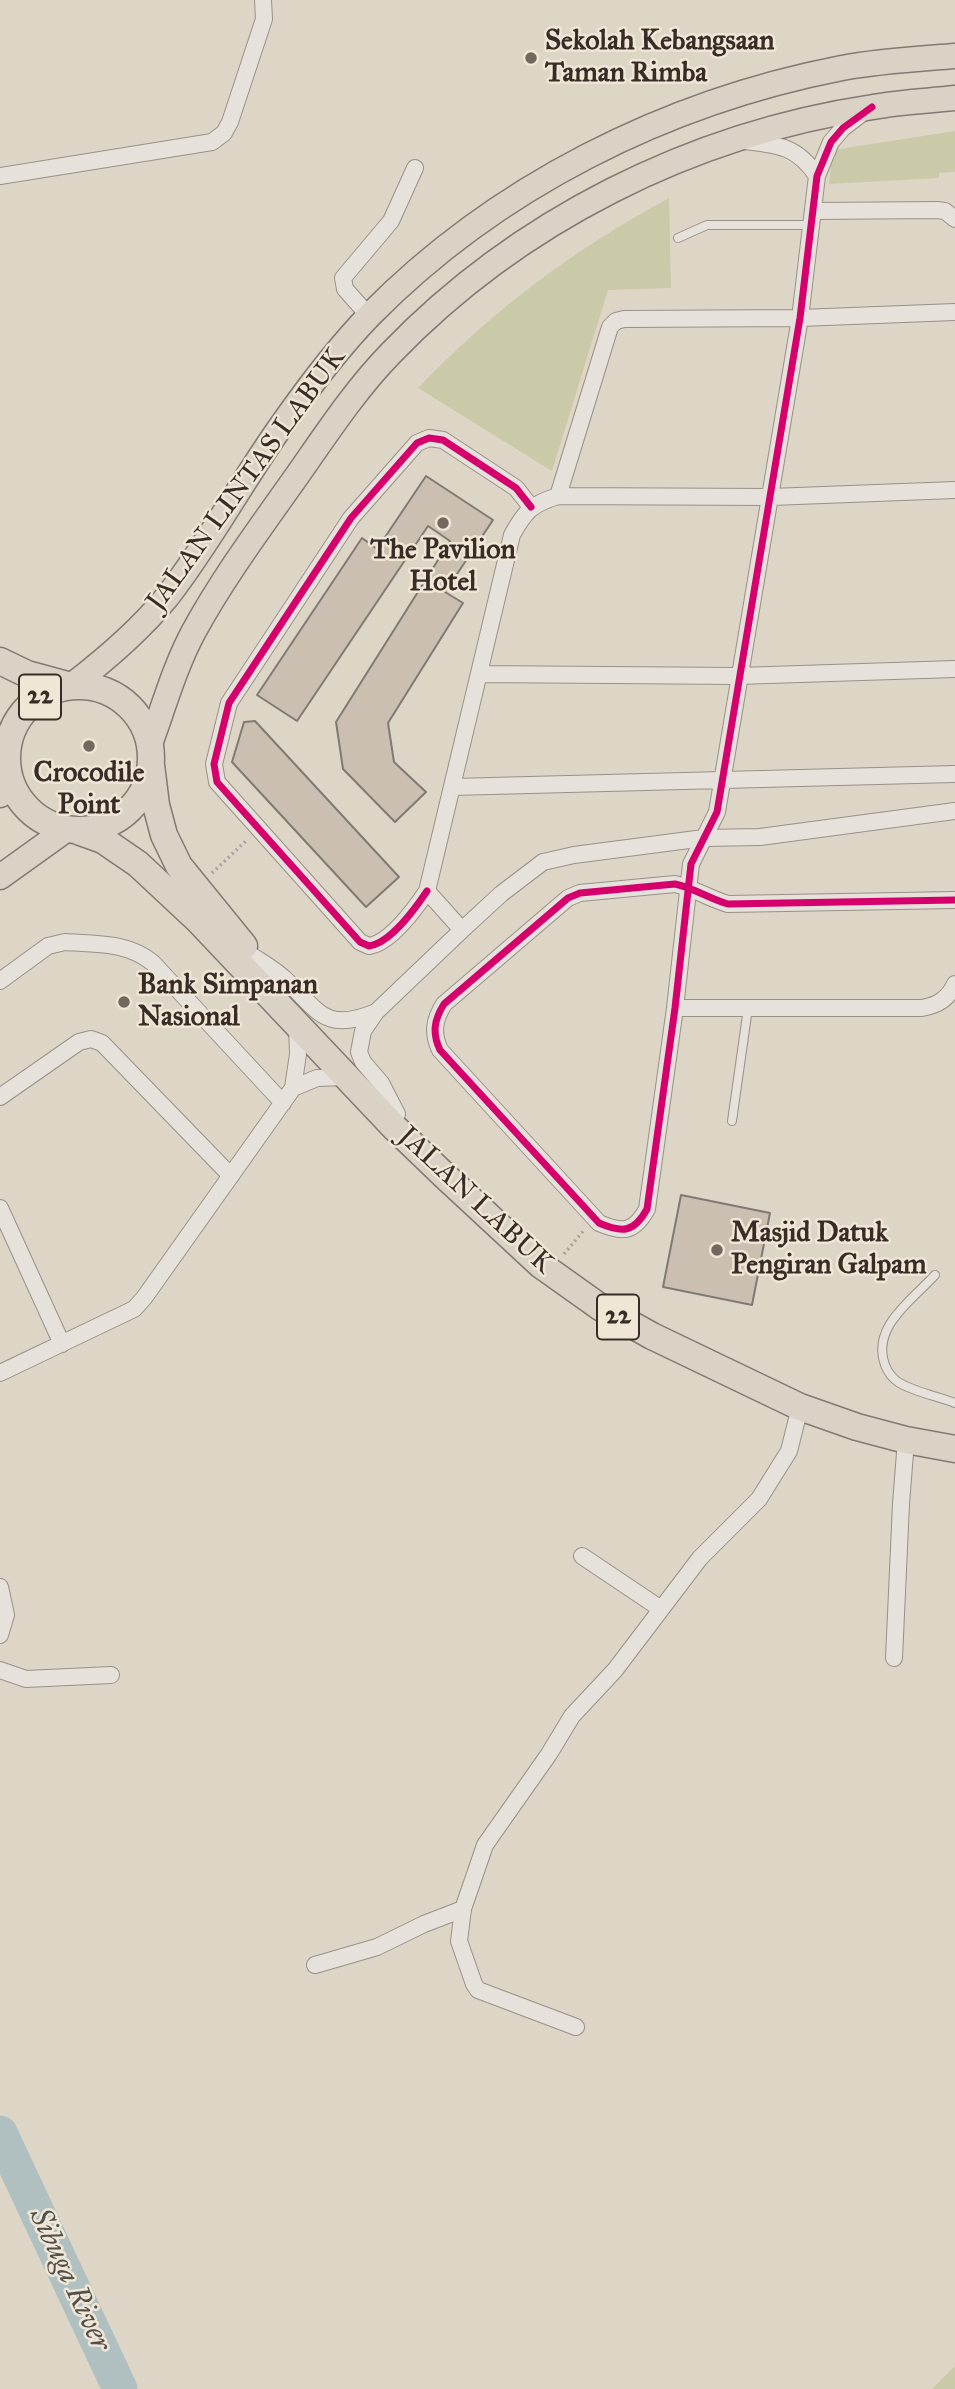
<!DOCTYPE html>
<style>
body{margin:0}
canvas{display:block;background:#ddd6c7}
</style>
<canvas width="955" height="2389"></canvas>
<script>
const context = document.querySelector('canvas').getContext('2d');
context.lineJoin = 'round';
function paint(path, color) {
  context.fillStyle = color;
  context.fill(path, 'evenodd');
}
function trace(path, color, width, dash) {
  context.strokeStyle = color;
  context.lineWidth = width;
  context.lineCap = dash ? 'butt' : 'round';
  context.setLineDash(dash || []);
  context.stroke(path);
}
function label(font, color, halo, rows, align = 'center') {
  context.font = font + ' "IM FELL Great Primer",serif';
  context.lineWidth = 5;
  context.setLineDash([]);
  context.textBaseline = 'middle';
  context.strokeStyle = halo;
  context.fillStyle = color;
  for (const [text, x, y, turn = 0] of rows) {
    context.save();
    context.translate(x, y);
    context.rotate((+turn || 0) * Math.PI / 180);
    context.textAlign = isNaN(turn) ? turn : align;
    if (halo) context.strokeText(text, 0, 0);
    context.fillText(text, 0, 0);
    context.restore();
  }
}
paint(new Path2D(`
 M955,131v41l-16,1v5l-110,6 4,-34z
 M669,198l2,90 -63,2 -56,181 -134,-83c74,-77 156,-139 251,-190z
 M955,2366v23h-23z`), '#cac9a8');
trace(new Path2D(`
 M0,2133l120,256`), '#b0c0c0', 35);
const building = new Path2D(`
 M426,476l67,44 -48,72 18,11 -75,120 6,39 32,30 -31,30 -52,-53 -7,-47 114,-181 -22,-15 -131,195 -40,-26 105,-157 15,11z
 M255,721l144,156 -33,30 -134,-145 12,-40z
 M681,1195l89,18 -18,92 -89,-18z`);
paint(building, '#cbbfb2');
trace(building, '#807a72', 2);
const service = new Path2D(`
 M678,238l29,-13h104
 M732,1121l16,-113
 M935,1275c-23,25 -64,52 -50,90 3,8 6,12 13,17 16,10 39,14 57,21`);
const minor = new Path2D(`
 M864,112l-21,16 -12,14 -14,34 -17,142 -83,494 -26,52 -16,144 -28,201c-13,24 -25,24 -48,14l-159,-173c-8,-17 -6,-30 4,-46l124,-106 12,-5 95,-9c19,4 35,15 53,20l227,-4
 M745,141c34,4 52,5 72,35
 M0,176l212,-34 12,-9 6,-11 34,-103 -1,-19
 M813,211l124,-1 8,1 10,8
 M369,316l-24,-27 -2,-11 48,-57 24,-53
 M558,496l52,-169 6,-6 8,-2 176,-1 155,-6
 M479,674l259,2 217,-7
 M452,787l503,-13
 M427,891c-12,18 -37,52 -58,55l-9,-4 -143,-160 -3,-18 15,-61 122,-185 66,-75 12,-5 14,2 73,48 15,19
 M462,930l-35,-39 85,-356c13,-24 20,-31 46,-39l213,1 184,-7
 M254,957c11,7 23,14 32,23 33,32 40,53 90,32
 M0,981l48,-35 17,-4c31,2 63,0 88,21l130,140
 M675,1008h247c16,-3 26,-9 33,-24
 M293,1088l24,-10 30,-1
 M0,1097l79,-55 12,-3 11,4 129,133
 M397,1114l-16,-31 -18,-21 -4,-10 4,-21 13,-19 86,-82 39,-36 42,-32 31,-7 130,-17 56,-1 195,-26
 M0,1208l62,136
 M0,1373l134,-64 10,-11 149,-210 5,-34 -1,-28
 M582,1556l79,53
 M0,1587l6,28 -6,20
 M894,1658l7,-154 5,-64
 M0,1670l26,9 85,-4
 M315,1965l62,-18 47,-23 39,-15
 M576,2027l-98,-37 -4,-6 -15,-43 4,-32 22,-64 64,-91 23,-38 43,-46 85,-112 59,-59 30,-48 11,-44`);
const primary = new Path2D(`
 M71,686c34,-26 69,-56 96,-89 43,-55 76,-118 117,-175 26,-37 54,-74 86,-107 126,-128 296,-213 472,-247 37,-7 76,-9 113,-12
 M150,744c14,-38 25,-78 44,-113 29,-53 66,-103 100,-151 31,-44 60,-89 97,-127 127,-132 301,-219 482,-246 27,-5 55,-6 82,-9
 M0,795l10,-12
 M0,877l67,-48`);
const trunk = new Path2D(`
 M0,661l27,13 44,12
 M7 758a72 72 0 1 1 144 0a72 72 0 1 1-144 0Z
 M151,765l5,40 8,30 15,31 65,80
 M75,830l28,10 35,24 61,57 196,207 51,49 95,88 59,42 52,29 148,71 57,20 49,13 49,9`);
trace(service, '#979188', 10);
trace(minor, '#979188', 18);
trace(primary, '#807a72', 27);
trace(trunk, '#807a72', 29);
trace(new Path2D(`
 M212,873l35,-33
 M564,1254l20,-24`), '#a8a49d', 3.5, [2, 3.5]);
trace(service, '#e6e1da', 8);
trace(minor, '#e6e1da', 16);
trace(primary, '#d9d2c5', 24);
trace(trunk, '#d9d2c5', 26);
trace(new Path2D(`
 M872,107l-29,21 -12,14 -14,34 -17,142 -83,494 -26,52 -16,144 -28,201c-13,24 -25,24 -48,14l-159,-173c-8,-17 -6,-30 4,-46l124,-106 12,-5 95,-9c19,4 35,15 53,20l227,-4
 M427,891c-12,18 -37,52 -58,55l-9,-4 -143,-160 -3,-18 15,-61 122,-185 66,-75 12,-5 14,2 73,48 15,19`), '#d6006c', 7);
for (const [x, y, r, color] of [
 [531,58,7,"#72685f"],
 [443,523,7,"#72685f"],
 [89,746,7,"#72685f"],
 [124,1002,7,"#72685f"],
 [717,1250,7,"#72685f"]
]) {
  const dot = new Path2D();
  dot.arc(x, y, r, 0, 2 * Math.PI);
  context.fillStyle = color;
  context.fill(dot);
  trace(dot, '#efe6d5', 2.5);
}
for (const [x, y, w] of [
 [40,697,42],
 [618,1317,42]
]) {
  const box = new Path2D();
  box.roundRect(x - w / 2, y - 22.5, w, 45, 5);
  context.fillStyle = '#efe6d5';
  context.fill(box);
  trace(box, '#392c27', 2);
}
label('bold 26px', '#392c27', null, [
 ["22",40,697],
 ["22",618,1317]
]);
label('bold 28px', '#392c27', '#efe6d5', [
 ["Sekolah Kebangsaan",545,42],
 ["Taman Rimba",545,74],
 ["The Pavilion",443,551,"center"],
 ["Hotel",443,583,"center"],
 ["Crocodile",89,774,"center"],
 ["Point",89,806,"center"],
 ["Bank Simpanan",138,986],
 ["Nasional",138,1018],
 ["Masjid Datuk",731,1234],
 ["Pengiran Galpam",731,1266]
], 'left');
label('28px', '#392c27', '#efe6d5', [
 ["JALAN LINTAS LABUK",247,480,-54],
 ["JALAN LABUK",475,1201,43]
]);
label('italic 30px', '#524f4c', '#efe6d5', [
 ["Sibuga River",69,2280,65]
]);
</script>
